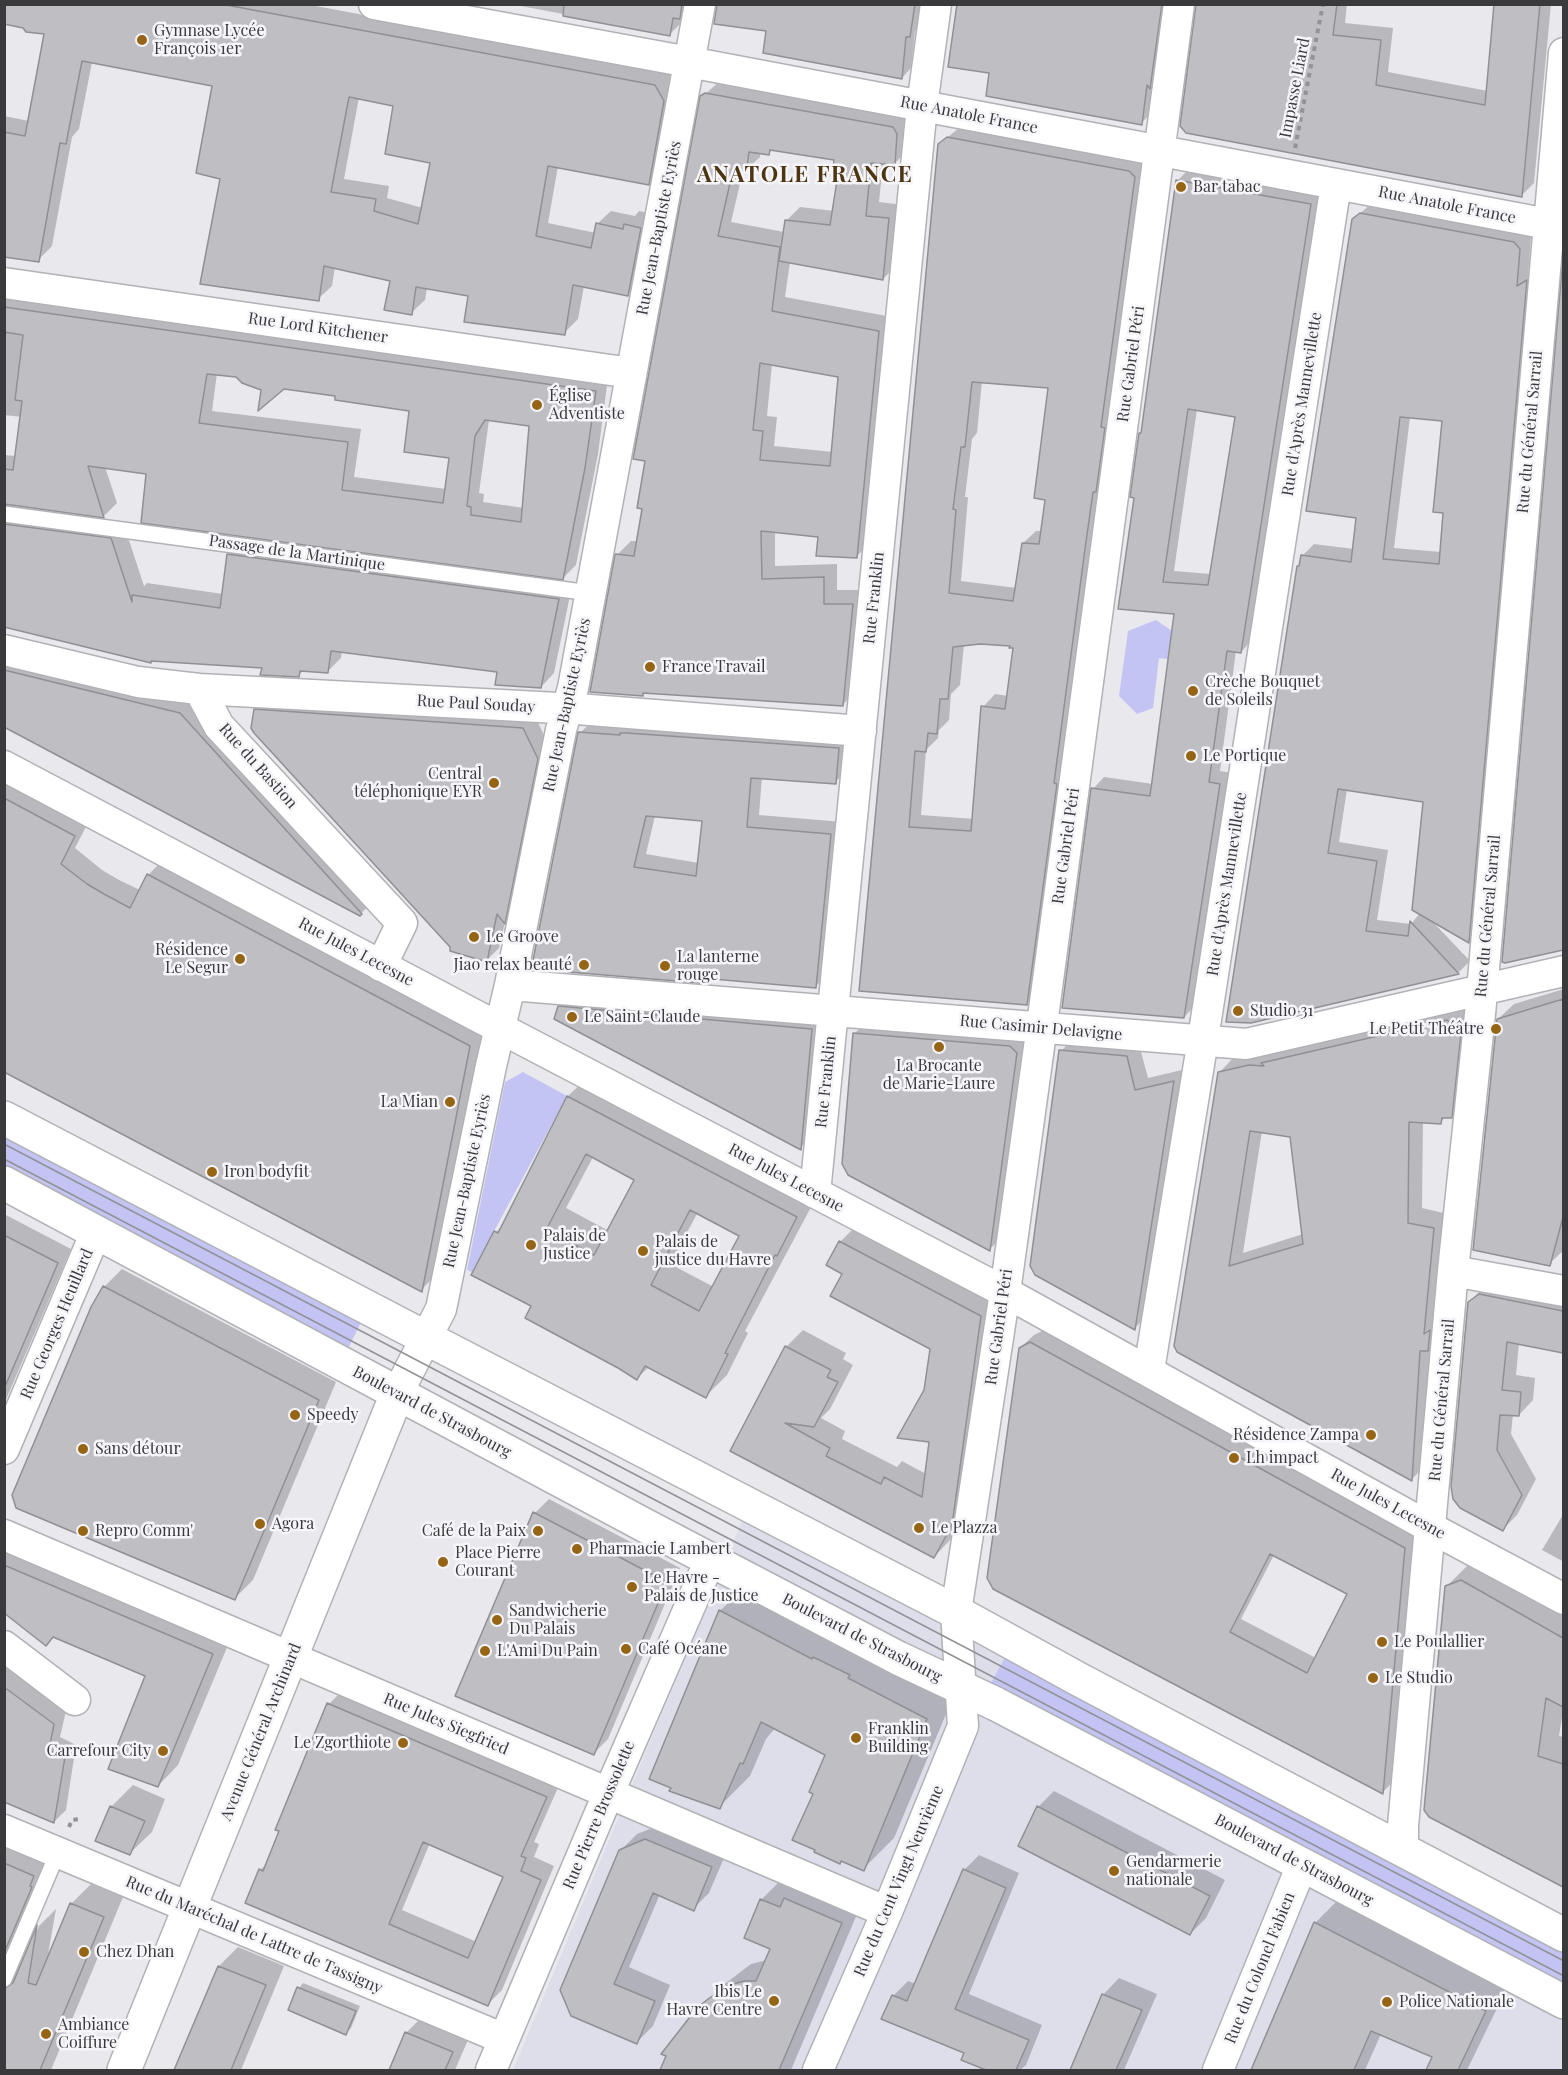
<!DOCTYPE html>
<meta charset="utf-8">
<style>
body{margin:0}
#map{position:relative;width:1568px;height:2075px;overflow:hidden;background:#e8e8ed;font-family:"Playfair Display",serif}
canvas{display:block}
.frame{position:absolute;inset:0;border:6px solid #3a3a3c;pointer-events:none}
</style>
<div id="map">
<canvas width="1568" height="2075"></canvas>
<div class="frame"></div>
</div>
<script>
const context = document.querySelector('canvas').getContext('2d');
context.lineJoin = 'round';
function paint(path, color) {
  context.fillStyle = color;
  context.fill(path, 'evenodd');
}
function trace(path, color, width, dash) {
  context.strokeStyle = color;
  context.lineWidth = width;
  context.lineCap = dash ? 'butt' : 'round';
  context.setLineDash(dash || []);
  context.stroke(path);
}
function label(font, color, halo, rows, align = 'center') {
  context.font = font + ' "Playfair Display",serif';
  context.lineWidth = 5;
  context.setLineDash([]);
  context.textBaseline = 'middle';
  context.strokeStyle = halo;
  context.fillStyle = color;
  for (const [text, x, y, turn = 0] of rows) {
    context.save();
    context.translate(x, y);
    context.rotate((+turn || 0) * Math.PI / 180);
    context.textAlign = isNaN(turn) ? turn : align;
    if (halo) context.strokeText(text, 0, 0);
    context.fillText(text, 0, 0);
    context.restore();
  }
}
paint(new Path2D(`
 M751,1500l812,425v145h-1050z`), '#dddeea');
paint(new Path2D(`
 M1156,620l16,11 -4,28 -9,-1 -6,50 -16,6 -18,-18 9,-65z
 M523,1072l44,24 -95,176 -5,-2 38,-188z
 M4,1128l360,188 -18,37 -341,-179z
 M1007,1654l556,292v47l-576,-303z`), '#c3c4f4');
paint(new Path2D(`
 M4,4h301l363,68 9,15 -15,83 -14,13 -90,-17 -10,57 48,10 1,-9 14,-13 24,5 4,-5 15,3 -13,67 -13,13 -44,-8 -6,33 -14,14 -94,-38 -43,-7 -2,12 -14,13 -20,-34 -56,-12 -3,19 -14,13 -96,-122 -8,-92 -122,-23 -13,67 -7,8 -20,109 -14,14 -34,-5v-139l25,5 16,-88zM359,97l36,8 37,57 -9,46 -36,-10 2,-12 -45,-7z
 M510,4h180l-9,12 -1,8 -10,10z
 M717,4h206l-4,22 -4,5 -4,37 -9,10 -134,-48z
 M959,4h213l-18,107 -13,12 -150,-51z
 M1197,4h150l-2,19 48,5 -5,44 100,19 8,-87h55l-17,179 -12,12z
 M721,80l186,34 1,36 -14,14 -11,-1 -4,39 24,3 -6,60 -14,14 -93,-17 -5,35 107,20 -21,225 -14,14 -37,-20 -45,-5v35l62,-2v26h29l-9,101 -15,14 -197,-13 -3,3 -25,-140 14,-14h7l64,-444zM773,149l62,10 5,14 -6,38 -34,-4 -14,14 -2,11 -53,-10 12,-51h2l15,-14v-5l8,2zM772,364l68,12 -7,76 -59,-6 3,-29 -10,-1z
 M961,126l181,33 4,5 -107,827 -12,13 -167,-14 80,-846zM982,381l68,5 -4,113 -4,32h-6l-13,12 -6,45 -56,-7 7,-84h-3l7,-58 5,-6zM980,642l31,2 4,3 -7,49 -13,-2 -12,13 -9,112 -53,-4 5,-65 12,-12 1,-8 10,-10 2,-26 9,-9 4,-41z
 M1189,169l133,24 -70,447 -11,12 -5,-1 -16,120 12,2 -36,232 -12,12 -91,-228 11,-12 49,7 22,-172 -55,-4 15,-112 5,-63 3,-3 35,-250zM1197,409l40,6 -26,159 -37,-3z
 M1373,202l153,29 5,6 -3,40 10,-7 -58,659 -11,12 -37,-20 38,40 -12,12 -207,49 51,-466 12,-12 40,5 3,-32 -3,-298zM1410,417l34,2 1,93 -4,40 -47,-4zM1347,789l77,12 -4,112 -9,11 -34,-4 11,-70 -49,-8z
 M1564,274v674l-59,13h-2z
 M4,293l604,85 -10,76 -22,111 -13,13 -415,-106 -43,-5 12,36 -13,13 -99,-13 11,8 108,14 20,61 3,-3 76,11 5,-39 13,-14 331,45 -18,87 -13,14 -42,-16 -157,-20 -1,7 -13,13 -24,-1 -5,5 -36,-8 -110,-8 -2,2 -147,-35v-171l12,1 6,-39 -18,-2zM217,373l20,3 26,13 21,-2 53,8 74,15 39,46 -4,33 -92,-12 7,-48 -149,-18zM489,420l42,5 -7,83 -41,-6 1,-8 -5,-1z
 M4,657l187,46 181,200 -12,11 -356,-188z
 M268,697l267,19 14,30 -32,164 -12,12 -6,26 -12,12 -36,-14 -195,-236z
 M593,720l258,16 -3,34 -13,12 -73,-5 -3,38 84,7 -15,152 -12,12 -112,-9 -4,4 -130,-10 10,-238zM655,816l48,4 -4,43 -53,-9z
 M4,776l85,45 -14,27 27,22 17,10 21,10 8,-15 15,-15 322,171 -49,244 -15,15 -417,-219z
 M1564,989v261l-15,14 -51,-245 16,-15z
 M569,996l252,23 -10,119 -11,10 -241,-141z
 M1462,1006l13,12 -9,83 -15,16h-5l-6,5 -17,-1 -1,87 26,6 -22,251 -15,15 -233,-129 41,-278 15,-16zM1262,1131l29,4 12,99 -60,19z
 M864,1024l156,13 5,6 -26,197 -9,9 -135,-216z
 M1074,1038l65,6 9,34 38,-9 -39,246 -12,13 -74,-277z
 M589,1076l228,120 -72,135 3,2 -21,42 -21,21 -57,-29 -12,11 -104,-72 -60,-32 23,-42 8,-8 64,-128zM593,1157l43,23 -27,51 -43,-23zM698,1212l43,23 -27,52 -44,-23z
 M4,1214l67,35 -67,155z
 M857,1225l140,74 -29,208 -18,33 -16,17 -202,-107 54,-103 17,-17 43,23 -3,6 10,6 -23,44 -9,9 24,13 -3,8 55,28 5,-6 24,13 5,-33 -6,-50 6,-43 -87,-75 -16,-9 12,-22z
 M122,1269l214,113 -83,198 -18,18 -131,-311z
 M1484,1287l80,7v58l-45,-9 -3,32 19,3 -2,22 -14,15 -6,-1 -2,20 25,45 -19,36 -14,14 -34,-227z
 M1044,1330l373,204 -21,245 -13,13 -389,-204 26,-240 14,-13zM1274,1555l75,38 -33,65 -75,-39z
 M549,1499l131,69 -72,171 -14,14 -59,-240z
 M1564,1513v49l-22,-12z
 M4,1538l229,95 -55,132 -20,21 -11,-111 -93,-39 -8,8 -42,-32z
 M1482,1560l82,45v100l-5,31 5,1v126l-15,15 -102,-292 21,-21z
 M751,1580l206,108 -63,150 -31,31 -48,-75 12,-40 -51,-27 -10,12 -16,37 -31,31 1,-196z
 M4,1666l62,45 -6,26 16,8 -10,65 -12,12 -50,-21z
 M343,1690l217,93 -26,59 5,2 -5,13 20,9 -52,124 -14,14 -228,-134 8,-7 61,-159zM430,1843l75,33 -28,66 -75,-32z
 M133,1785l32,14 -13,33 -22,21 -19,-46z
 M1054,1791l171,89 -19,38 -16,16 -152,-127z
 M662,1824l65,27 -18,42 -16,16 -33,-15 -31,73 41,18 -17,41 -16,16 -65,-27 48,-164 17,-17z
 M4,1835l49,21 -39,104 6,9 19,-43 17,-17 -8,46 23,-51 20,-20 32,13 -72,173h-47z
 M979,1855l40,18 -50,121 73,31 -16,40 -6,5h-30l-27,-11 3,-7 -73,-56 15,-15 8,3 48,-114z
 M784,1877l79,23 -72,170h-130l7,-15 31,-46 23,-23 29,-22 16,-4 5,-12 -11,-48z
 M1336,1902l170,88 -39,80h-40l7,-13 -53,-23 -16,36h-113l63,-147z
 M238,1947l46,19 -43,104h-64l42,-104z
 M1119,1978l38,16 -33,76h-53l32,-75z
 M303,1983l57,23 -9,22 -5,5 -47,-45z
 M425,2014l46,19 -16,37h-64l15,-37z`), '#0003');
const building = new Path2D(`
 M4,4h217l434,81 9,16 -15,84 -101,-19 -12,70 55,12 5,-25 27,6 1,-5 17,4 -13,68 -55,-11 -8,50 -101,-13 4,-26 -52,-9 -4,28 -28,-5 6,-29 -66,-15 -5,35 -119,-17 20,-105 -24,-6 16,-87 -130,-25 -16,83 -6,-1 -21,119 -35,-5v-125l21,4 19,-102 -18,-2 -3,-4 -19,-4zM349,97l44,9 -8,48 45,9 -12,61 -44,-13 2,-12 -45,-7z
 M564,4h118l-2,15 -7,-1 -3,18 -107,-20z
 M717,4h198l-5,33h-4l-4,42 -139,-26 3,-22 -52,-7z
 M957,4h205l-12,85 -3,-4 -5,40 -156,-29 3,-23 -41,-6z
 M1196,4h141l-4,31 48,5 -5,45 109,20 9,-101h46l-18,193 -336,-64 -6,-7z
 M705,93l188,34 4,7 -2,31 -24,-2 -5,53 23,2 -6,62 -104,-19 6,-41 45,5 8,-51 -6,-1 2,-13 -64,-10 -1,5 -20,-3 -3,21 -13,-3 -15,66 62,11 -8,64 107,20 -22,227 -41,-2 2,-19 -57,-6 1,48 62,-2v27h29l-10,102 -200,-13v3l-53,-4 25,-138 19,2 8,-47 -5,-1 8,-47 -12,-2 67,-363zM760,363l78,14 -8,89 -70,-6 3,-29 -10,-1z
 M947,137l182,34 6,6 -34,250 4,1 -9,64h-3l-8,57 -31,234 3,1 -30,221 -168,-14 79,-847zM972,382l76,6 -14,110 11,2 -6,44 -17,-1 -9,58 -64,-8 7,-83 -3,-1 8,-62h4zM980,644l30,2 -1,2h4l-8,61 -24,-3 -10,125 -62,-4 6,-76 11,1 2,-19 9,1 3,-35h8l5,-52z
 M1176,180l135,24 -70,449 -14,-2 -18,131 11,2 -36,234 -122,-10 29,-220 59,8 24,-182 -56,-5 16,-111 -4,-1 9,-64h2zM1188,409l47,8 -27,168 -45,-3z
 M1360,213l154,29 6,7 -3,37 10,-6 -58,663 -57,-33 11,-108 -85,-13 -10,64 49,8 -11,70 42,5 2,-15 49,53 -208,49 -25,-1 71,-456h2l2,-11 50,7 5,-44 -50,-7 46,-292zM1400,417l42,4 -9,91 10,1 -4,51 -56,-5z
 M1563,257v693l-58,13 -3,-1z
 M4,307l592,84 -11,77 -22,112 -422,-57 5,-49 -58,-8 16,52 -100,-14v-35l9,1 9,-69 -7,-1 8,-65 -19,-3zM207,374l29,3 6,6 19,7 -3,21 26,-22 51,7v4l74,11 -5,41 45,6 -6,45 -101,-13 6,-48 -149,-19zM485,420l44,6 -8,96 -50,-7v-8l-4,-1 8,-70z
 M4,524l107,14 21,64v-7l88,13 7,-54 332,45 -18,89 -46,-3 2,-13 -166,-21 -3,22 -28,-2 -1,6 -39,-2 2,-7 -111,-7v2l-147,-36z
 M4,670l176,43 182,201 -2,2 -356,-189z
 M254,709l269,19 15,31 -33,165 -8,-10 -10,48 -37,-11v-4l-196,-214 -3,-5z
 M578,732l42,3v-2h7l212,15 -3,36 -85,-6 -4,49 84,7 -15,154 -115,-10 -1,5 -132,-11 1,-4 -33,-3 -3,-5zM646,816l56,5 -6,55 -62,-9z
 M4,798l71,38 -14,28 26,20 17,10 26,14 17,-34 323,172 -48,246 -418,-220z
 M1563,999v218l-13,49 -77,-16 24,-231z
 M558,1006l254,23 -11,121 -247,-131z
 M1447,1020l14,13 -9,85h-10l-1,6 -32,-2 -1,101 26,5 -10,106 6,-4 -2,21h-8l-8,130 -235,-129 -3,-6 44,-274 31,-7 15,1 -3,-3zM1250,1131l40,6 13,107 -74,22z
 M853,1033l157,13 7,7 -27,198 -142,-76 -6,-11z
 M1059,1050l68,6 8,34 39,-9 -39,249 -100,-55 -5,-9z
 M567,1096l230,121 -20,39 -2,-1 -50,98 3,1 -22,44 -61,-32 -8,14 -19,-12 -93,-50 6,-12 -60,-31 23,-44 4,2zM586,1154l48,26 -40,75 -48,-25zM690,1210l49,26 -40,75 -48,-26z
 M4,1235l54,28 -54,126z
 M839,1241l142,75 -29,209 -18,33 -204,-107 55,-105 46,24 -4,7 11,5 -24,45 -29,-4 45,25 -4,8 55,28 3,-7 38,20 7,-55 -32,-4 27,-48 6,-41 -100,-53 12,-22 -16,-9z
 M103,1286l216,114 -84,200 -219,-92 -4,-13 79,-188z
 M1479,1294l84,17v42l-56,-11 -5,48 19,2 -2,24 -19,-1 -3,35 25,45 -19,36 -43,-23 -7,-9 -2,-13 17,-184z
 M1030,1342l375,206 -22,246 -390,-205 -6,-11 32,-230zM1270,1554l77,40 -40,79 -77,-41z
 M533,1512l134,70 -73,173 -139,-59z
 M4,1565l209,89 -55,133 -50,-18 37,-93 -92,-39 -7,9 -42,-33z
 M1461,1580l102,58v69l-17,-9 -8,58 25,8v123l-134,-70 -5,-7 21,-224z
 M719,1610l93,49 1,-2 37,18 -2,3 79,41 -63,152 -23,-10 -1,3 -26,-12 1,-2 -23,-10 21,-46 -4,-2 16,-37 -64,-33 -18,42 -3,-1 -20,46 -51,-18 2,-3 -22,-9z
 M4,1687l50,37 -5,26 16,7 -11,66 -50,-21z
 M327,1703l220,94 -26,59 5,2 -5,13 20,9 -53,126 -243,-103 14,-34 4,2 16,-40 -4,-1zM423,1842l80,35 -35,81 -79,-34z
 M110,1806l35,15 -15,34 -35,-14z
 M1037,1806l173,90 -20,39 -172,-89z
 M645,1839l67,28 -18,44 -41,-18 -39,91 41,17 -18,43 -66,-28 -11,-26 59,-140z
 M4,1863l30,13 -4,10 2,1 -28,66z
 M963,1869l43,19 -51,121 74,31 -13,30h-30l-25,-10 3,-7 -83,-34 11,-24 15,6z
 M784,1898l58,25 -63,147h-119l6,-14 -5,-2 36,-46 11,-9 19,-13 17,-5h12l14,-32 -26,-11 16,-39 20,8z
 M70,1903l34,14 -64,153h-36v-81l9,-6 24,-58 -9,58 8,2z
 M1314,1922l172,89 -28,59h-32l6,-13 -61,-26 -17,39h-103z
 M218,1966l48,19 -35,85h-57z
 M297,1987l59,24 -10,24 -58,-25z
 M1102,1994l40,16 -26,60h-46z
 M405,2032l48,20 -8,18h-56z`);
paint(building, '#bebec3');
trace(building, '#909094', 1.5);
const lane = new Path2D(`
 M4,514l586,79
 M4,1979l54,-127`);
const street = new Path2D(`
 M374,4l315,58 875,165
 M4,283l627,90
 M4,650l134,32 61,7 378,20 284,22
 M199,689l20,37 183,197 -21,43
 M4,766l469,248 532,278 426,236 133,71
 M510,985l736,59 318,-73
 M815,1193l107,-1087 14,-102
 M1453,1271l111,20
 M1149,1370l51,-312 136,-874
 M397,1394l44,-85 50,-243 19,-81 51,-255 12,-42 127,-684
 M4,1449l92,-217
 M4,1535l883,377
 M4,1646l71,54
 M4,1830l500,209
 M1403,1850v-24l50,-555 27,-257 84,-961
 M491,2070l109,-257 110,-253
 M818,2070l69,-158 76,-186 -7,-114 49,-320 34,-245 140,-1043
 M1218,2070l84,-205`);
const secondary = new Path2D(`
 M4,1118l397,207 555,287 124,68 484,255
 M4,1183l642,343 252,132 98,46 568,298
 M124,2070l273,-676`);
trace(lane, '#b1b2b6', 18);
trace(street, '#b1b2b6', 33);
trace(secondary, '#b1b2b6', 36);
trace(new Path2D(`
 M1295,148l28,-144
 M69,1827l3,-7 9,-1`), '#939397', 4, [4.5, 4.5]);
trace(lane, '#fff', 15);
trace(street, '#fff', 30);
trace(secondary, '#fff', 33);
trace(new Path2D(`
 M4,1144l1560,817
 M4,1159l1560,817`), '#929296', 1.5);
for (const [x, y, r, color] of [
 [142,40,6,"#956515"],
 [1181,187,6,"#956515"],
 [537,405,6,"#956515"],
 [650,667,6,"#956515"],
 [1193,691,6,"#956515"],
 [1191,756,6,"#956515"],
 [494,783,6,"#956515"],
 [474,937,6,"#956515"],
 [240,959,6,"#956515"],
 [584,965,6,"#956515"],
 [665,966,6,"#956515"],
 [1238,1011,6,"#956515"],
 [572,1017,6,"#956515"],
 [1496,1029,6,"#956515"],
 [939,1047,6,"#956515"],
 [450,1102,6,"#956515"],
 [212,1172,6,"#956515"],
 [531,1245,6,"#956515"],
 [643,1251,6,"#956515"],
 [295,1415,6,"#956515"],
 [1371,1435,6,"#956515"],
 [83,1449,6,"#956515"],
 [1234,1458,6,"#956515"],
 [260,1524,6,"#956515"],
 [919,1528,6,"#956515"],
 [83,1531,6,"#956515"],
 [538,1531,6,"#956515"],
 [577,1549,6,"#956515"],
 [443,1562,6,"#956515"],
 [632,1587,6,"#956515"],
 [497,1620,6,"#956515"],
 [1382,1642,6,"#956515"],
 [626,1649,6,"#956515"],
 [485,1651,6,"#956515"],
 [1373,1678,6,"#956515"],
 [856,1738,6,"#956515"],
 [403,1743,6,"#956515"],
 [163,1751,6,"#956515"],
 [1114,1871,6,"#956515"],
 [84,1952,6,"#956515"],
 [774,2001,6,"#956515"],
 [1387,2002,6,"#956515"],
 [46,2034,6,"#956515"]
]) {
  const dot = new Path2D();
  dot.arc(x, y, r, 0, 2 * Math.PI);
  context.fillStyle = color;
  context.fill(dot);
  trace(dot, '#f5f5fa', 2);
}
label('16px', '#3a3a3c', '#f5f5fa', [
 ["Gymnase Lycée",154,31],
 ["François 1er",154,49],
 ["Bar tabac",1193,187],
 ["Église",549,396],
 ["Adventiste",549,414],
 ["France Travail",662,667],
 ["Crèche Bouquet",1205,682],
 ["de Soleils",1205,700],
 ["Le Portique",1203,756],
 ["Central",482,774,"right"],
 ["téléphonique EYR",482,792,"right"],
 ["Le Groove",486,937],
 ["Résidence",228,950,"right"],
 ["Le Segur",228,968,"right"],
 ["La lanterne",677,957],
 ["rouge",677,975],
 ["Jiao relax beauté",572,965,"right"],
 ["Studio 31",1250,1011],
 ["Le Saint-Claude",584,1017],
 ["Le Petit Théâtre",1484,1029,"right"],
 ["La Brocante",939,1066,"center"],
 ["de Marie-Laure",939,1084,"center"],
 ["La Mian",438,1102,"right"],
 ["Iron bodyfit",224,1172],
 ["Palais de",543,1236],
 ["Justice",543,1254],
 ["Palais de",655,1242],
 ["justice du Havre",655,1260],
 ["Speedy",307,1415],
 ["Résidence Zampa",1359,1435,"right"],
 ["Sans détour",95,1449],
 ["Lh impact",1246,1458],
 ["Agora",272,1524],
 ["Le Plazza",931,1528],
 ["Repro Comm'",95,1531],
 ["Café de la Paix",526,1531,"right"],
 ["Pharmacie Lambert",589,1549],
 ["Place Pierre",455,1553],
 ["Courant",455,1571],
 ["Le Havre -",644,1578],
 ["Palais de Justice",644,1596],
 ["Sandwicherie",509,1611],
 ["Du Palais",509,1629],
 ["Le Poulallier",1394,1642],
 ["Café Océane",638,1649],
 ["L'Ami Du Pain",497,1651],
 ["Le Studio",1385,1678],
 ["Franklin",868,1729],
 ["Building",868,1747],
 ["Le Zgorthiote",391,1743,"right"],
 ["Carrefour City",151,1751,"right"],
 ["Gendarmerie",1126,1862],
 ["nationale",1126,1880],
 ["Chez Dhan",96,1952],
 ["Ibis Le",762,1992,"right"],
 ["Havre Centre",762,2010,"right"],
 ["Police Nationale",1399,2002],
 ["Ambiance",58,2025],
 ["Coiffure",58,2043]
], 'left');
label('16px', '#3a3a3c', '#f5f5fa', [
 ["Impasse Liard",1295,88,-79],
 ["Rue Anatole France",969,115,11],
 ["Rue Anatole France",1447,205,11],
 ["Rue Jean-Baptiste Eyriès",659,228,-79],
 ["Rue Lord Kitchener",318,328,8],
 ["Rue Gabriel Péri",1131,364,-82],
 ["Rue d'Après Mannevillette",1302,404,-81],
 ["Rue du Général Sarrail",1530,432,-85],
 ["Passage de la Martinique",297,553,8],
 ["Rue Franklin",874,598,-84],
 ["Rue Paul Souday",476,704,3],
 ["Rue Jean-Baptiste Eyriès",567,705,-78],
 ["Rue du Bastion",258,766,48],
 ["Rue Gabriel Péri",1066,846,-82],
 ["Rue d'Après Mannevillette",1227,884,-81],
 ["Rue du Général Sarrail",1488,916,-85],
 ["Rue Jules Lecesne",356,952,28],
 ["Rue Casimir Delavigne",1041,1028,5],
 ["Rue Franklin",826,1082,-84],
 ["Rue Jules Lecesne",786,1178,28],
 ["Rue Jean-Baptiste Eyriès",467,1181,-78],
 ["Rue Georges Heuillard",57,1324,-67],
 ["Rue Gabriel Péri",999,1327,-82],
 ["Rue du Général Sarrail",1442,1400,-85],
 ["Boulevard de Strasbourg",432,1412,28],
 ["Rue Jules Lecesne",1388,1504,29],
 ["Boulevard de Strasbourg",862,1638,27],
 ["Rue Jules Siegfried",446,1724,23],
 ["Avenue Général Archinard",261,1732,-68],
 ["Rue Pierre Brossolette",599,1815,-67],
 ["Boulevard de Strasbourg",1294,1860,28],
 ["Rue du Cent Vingt Neuvième",899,1881,-67],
 ["Rue du Maréchal de Lattre de Tassigny",254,1935,23],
 ["Rue du Colonel Fabien",1260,1968,-68]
]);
context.letterSpacing = '1.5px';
label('bold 22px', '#4d3512', '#f5f5fa', [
 ["ANATOLE FRANCE",805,175]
]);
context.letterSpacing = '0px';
</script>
